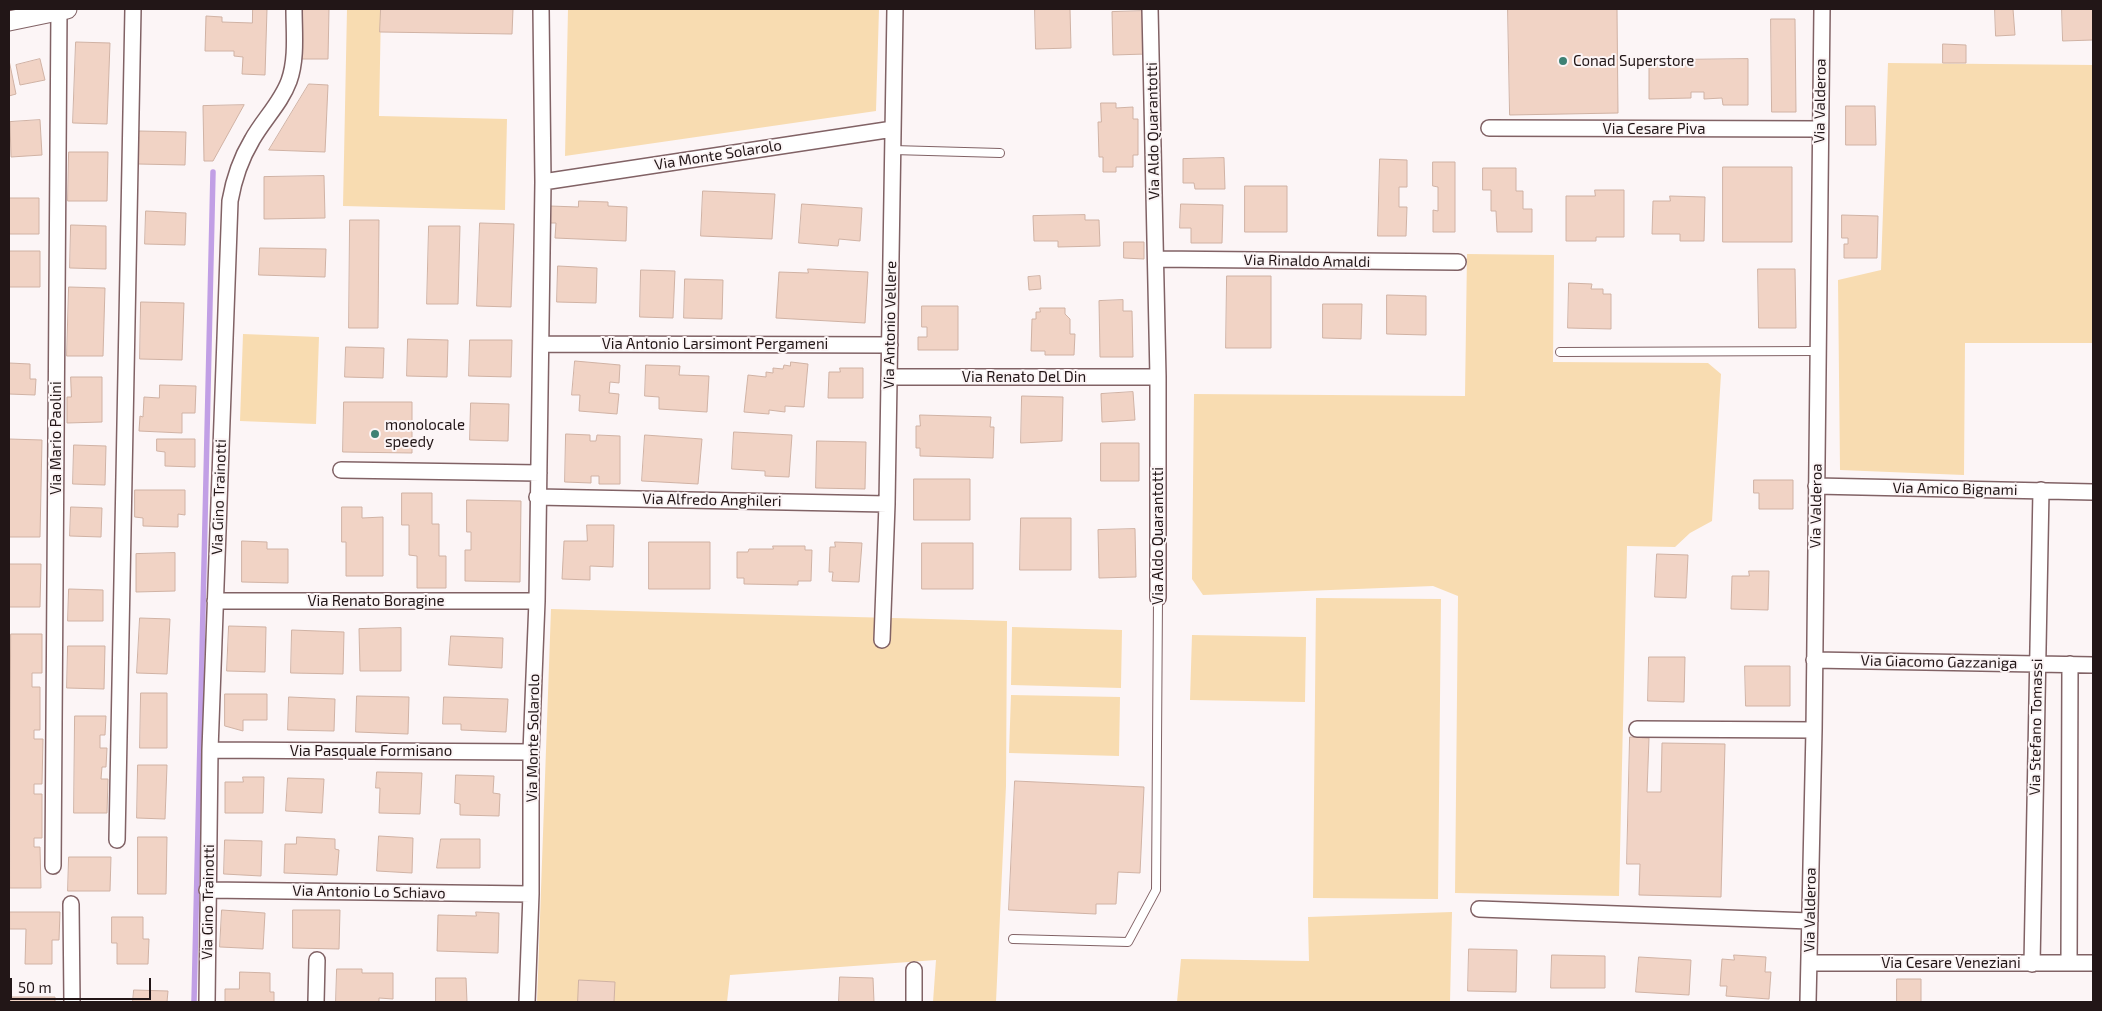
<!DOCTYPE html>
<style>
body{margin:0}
#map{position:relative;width:2102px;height:1011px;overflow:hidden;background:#fcf5f6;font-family:"Exo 2",sans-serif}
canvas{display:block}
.frame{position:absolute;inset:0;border:10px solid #221617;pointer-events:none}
.scale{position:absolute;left:10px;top:978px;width:141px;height:22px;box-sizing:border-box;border:2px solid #221617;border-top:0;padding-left:6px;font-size:15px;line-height:18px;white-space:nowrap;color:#221617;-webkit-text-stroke:4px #fcf5f6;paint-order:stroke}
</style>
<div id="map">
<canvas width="2102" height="1011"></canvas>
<div class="frame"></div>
<div class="scale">50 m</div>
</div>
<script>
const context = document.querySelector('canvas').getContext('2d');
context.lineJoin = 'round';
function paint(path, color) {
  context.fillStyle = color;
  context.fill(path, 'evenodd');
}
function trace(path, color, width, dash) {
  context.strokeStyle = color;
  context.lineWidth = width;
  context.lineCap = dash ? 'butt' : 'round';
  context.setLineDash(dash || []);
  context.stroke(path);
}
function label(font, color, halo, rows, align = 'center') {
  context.font = font + ' "Exo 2",sans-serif';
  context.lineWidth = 4;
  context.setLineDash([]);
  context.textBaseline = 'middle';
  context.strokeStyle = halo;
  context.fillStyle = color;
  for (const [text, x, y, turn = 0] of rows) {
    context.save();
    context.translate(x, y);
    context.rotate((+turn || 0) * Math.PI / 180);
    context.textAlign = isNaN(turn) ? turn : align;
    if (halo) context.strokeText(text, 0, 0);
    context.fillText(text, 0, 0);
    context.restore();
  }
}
paint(new Path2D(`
 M347,9h34l-2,107 128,3 -2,91 -162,-4z
 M568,9h311l-3,102 -311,45z
 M1888,63l205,2v278h-128l-1,132 -124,-5 -2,-190 43,-10z
 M1467,254l87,1 -1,107 155,1 13,11 -9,147 -22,12 -15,14 -48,-1 -8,350 -164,-3 3,-297 -25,-10 -230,9 -11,-16 2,-185 271,2z
 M243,334l76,3 -3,87 -76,-3z
 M1316,598l125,1 -3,300 -125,-1z
 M551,609l456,12 -1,165 -10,216h-63l3,-42 -206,15 -3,27h-190z
 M1012,627l110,3 -1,58 -110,-3z
 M1192,635l114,2 -1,65 -115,-2z
 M1011,695l109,2 -1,59 -110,-3z
 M1452,912l-2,90h-273l4,-43 128,2 -1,-44z`), '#f8dcb1');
trace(new Path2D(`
 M194,1002l19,-830`), '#c19fe5', 5.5);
const building = new Path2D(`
 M253,9h14l-2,66 -23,-1 1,-17 -9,-1v-5h-29l1,-35 16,1v5l30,1z
 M303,9h26l-1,50h-26z
 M381,9h132l-1,25 -132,-2z
 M1035,9h35l1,39 -35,1z
 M1508,9h109l1,104 -108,2z
 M1995,9h18l2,26 -19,1z
 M2062,9h31v31l-30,1z
 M1145,11l1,43 -33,1 -1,-43z
 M1771,19h24l1,93h-24z
 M76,42l34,1 -3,81 -34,-1z
 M1943,44l23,1v18h-23z
 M40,59l5,21 -25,5 -4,-20z
 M1748,59v46h-25l-1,-7 -18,1v-7h-13v6l-42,1v-34h21v-5z
 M9,60l7,34 -7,2z
 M309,84l19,1 -3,67 -56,-2z
 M1101,103h15v5l17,-1v12h5v36h-5v12h-17v5h-13v-15h-4l-1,-35h3z
 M244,105l-31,56h-9l-1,-55z
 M1846,106h29l1,39h-30z
 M40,120l2,35 -31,2 -1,-35z
 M139,131l47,1 -1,33 -47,-1z
 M69,152h39l-1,49h-39z
 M1224,158l1,31h-30l-1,-6h-11v-24z
 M1380,159l27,1v27h-8v20h8l-1,29h-28z
 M1433,162h22v70h-22v-22l5,1v-24l-5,-1z
 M1723,167h69v75h-69z
 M1483,168h33v23h7v18h9v23h-35l-1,-21h-5v-21h-8z
 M324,176l1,42 -61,1v-42z
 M1245,186h42v46h-42z
 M1595,190h29v47h-28v4h-30v-45h29z
 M703,191l72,3 -3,45 -71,-3z
 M1670,196l35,1 -1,44h-24v-7h-28l1,-33h17z
 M9,198h30v36h-30z
 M579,201l29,1v4l19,1 -1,34 -71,-3 1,-15h-6v-17l28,1z
 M802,204l60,4 -2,33 -21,-2 -1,7 -39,-3z
 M1181,204l42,1 -1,38h-31v-15h-11z
 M146,211l40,2 -1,32 -40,-1z
 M1085,215v5h14l1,26 -42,1v-6h-24l-1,-25z
 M1842,215l36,1 -1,42h-33v-14h4v-6h-6z
 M350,220h29l-1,108h-29z
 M480,223l34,1 -3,83 -34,-1z
 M71,225l35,1v43l-36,-1z
 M429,226h31l-2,78h-31z
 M1124,242h20v17l-20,-1z
 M260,248l66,1 -1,28 -66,-2z
 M9,251h31v36h-31z
 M558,266l39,2 -1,35 -39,-1z
 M808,269l60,3 -3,51 -89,-5 3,-46 29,1z
 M1758,269h37l1,59h-37z
 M641,270l34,1 -2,47 -33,-1z
 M1040,276l1,13 -12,1 -1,-13z
 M1227,276h44v72h-45z
 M685,279l38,1 -1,39 -38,-1z
 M1569,283l23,1 -1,5h12v5h8v35l-43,-1z
 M69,287l36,1 -2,68h-36z
 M1387,295l39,1v39l-39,-1z
 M1123,300v11h9l1,46h-33l-1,-56z
 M141,302l43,1 -2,57 -42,-1z
 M1323,304h39l-1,35 -38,-1z
 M922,306h36v44h-40v-13h9v-10h-5z
 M1040,308h25v6l5,5v15h5l-1,21h-29v-4h-14l1,-32h4v-7h4z
 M408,339l40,1 -1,37 -40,-1z
 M470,340h42l-1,37 -42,-1z
 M346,347l38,1 -1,30 -38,-1z
 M575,361l45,4 -1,18 -9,-1 -1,11 10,1 -2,20 -38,-3 1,-16h-8z
 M791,362l17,2 -4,43 -19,-1v6l-16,-2v4l-25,-2 4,-37 18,2v-5l7,1v-5l10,1 1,-4 6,1z
 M9,363l21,1v15h6l-1,16 -26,-1z
 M646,365l34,1 -1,9 30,1 -2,36 -48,-3v-12l-14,-1z
 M840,368h23v30h-35l1,-26h11z
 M71,377h31v45l-35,1v-26h4z
 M160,385l36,1 -1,27h-13v20l-43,-2 1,-15 3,1 1,-20 15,1z
 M1133,392l2,28 -33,2 -1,-28z
 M1022,396l41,1 -1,44 -41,2z
 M344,402h68v51l-69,-1z
 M471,403l38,1 -1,37 -38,-1z
 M920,415l71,2 -1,10h4l-1,31 -73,-2v-8h-4v-22h4z
 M734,432l58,3 -3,42 -24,-1v-5l-33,-2z
 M566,434l24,1v6h6l1,-6 23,1v48h-21v-8h-8v7l-26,-1z
 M645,435l57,4 -4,45 -56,-3z
 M9,439l33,1 -2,97h-31z
 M157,439h38v28l-30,-1v-14l-8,-1z
 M817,441l49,1 -1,47 -49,-1z
 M1101,443h38v38h-38z
 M74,445l32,1 -1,39 -32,-1z
 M914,479h56v41h-56z
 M1754,480h39v29h-34v-16h-5z
 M135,490h50v25l-7,-1v13l-35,-1v-8l-8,-1z
 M402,493h30v31h7v32h7v32h-29v-32l-8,-1v-30h-7z
 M467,500l54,1 -1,81 -55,-1v-31h6v-18h-4z
 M71,507l31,1 -1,29 -31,-1z
 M342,507h20v11l21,-1v59h-37v-34h-4z
 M1021,518h50v52h-51z
 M587,525h27l-1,42 -23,-1v14l-28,-1 2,-38h23z
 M1135,529l1,48 -37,1 -1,-48z
 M242,541l25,1v7h21v34l-46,-1z
 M649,542h61v47h-61z
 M835,542l27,1 -3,39 -27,-1 1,-9h-4l1,-25h5z
 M922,543h51v46h-51z
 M773,546h32v4h7l-1,31h-13v4l-54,-1v-6h-7v-26h11l1,-3h24z
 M175,553v38l-39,1v-38z
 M1657,554l31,1 -2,43 -31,-1z
 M9,564h32l-1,43h-31z
 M1749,571h20l-1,39 -37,-1 1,-33h17z
 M69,589l34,1v31h-35z
 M140,618l30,1 -3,55 -30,-1z
 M229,626l37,1 -1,45 -38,-1z
 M401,628v43h-41l-1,-42z
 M292,630l52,2 -1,42 -52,-1z
 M11,634h31v39h-10v14h8v43h-6v9h9l-1,45h-8v10h8v44h-8v9h6l1,41h-31z
 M451,636l52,2 -1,30 -53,-3z
 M68,646h37l-1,43 -37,-1z
 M1649,657h36l-1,45 -36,-1z
 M1745,666h45v40h-44z
 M141,693h26v55h-27z
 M225,694h42v26h-24v11l-18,-5z
 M357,696l52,1 -1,37 -52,-2z
 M289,697l46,2 -1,32 -46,-1z
 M444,697l64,2 -2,33 -45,-2v-6h-18z
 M75,716h31l-1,19h-5v13h7l-1,19h-4l-1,12h7l-1,34h-33z
 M1630,737l19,1 -2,54h14l1,-49 63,1 -4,153 -82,-2 1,-31h-13z
 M138,765h29l-2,54 -28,-1z
 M377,772l45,1 -2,41 -41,-1 1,-25h-4z
 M456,775l38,1 -1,17 7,1 -1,22 -39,-1v-11l-5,-1z
 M243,777h21l-1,36h-38v-31h18z
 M288,778l36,1 -2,34 -36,-2z
 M1015,781l129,6 -4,86 -22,-1 -2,32h-20v10l-87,-4z
 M379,836l34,2 -1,35 -35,-2z
 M138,837h29l-1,57h-28z
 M297,837l38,2v10l4,1 -2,25 -53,-2 1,-29h11z
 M441,839h39v29h-43z
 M225,840l37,1 -1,35 -37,-2z
 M69,857h42l-1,34h-42z
 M222,910l43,3 -2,36 -43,-2z
 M293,910h47l-1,39 -46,-1z
 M10,912h50l-1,28h-7v24h-27l1,-35h-16z
 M476,912l23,1 -1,40 -61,-2 1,-36 38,1z
 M112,917h31v22h6l-1,25h-31v-21h-5z
 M1469,949l48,1 -1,42 -48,-1z
 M1552,955l53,1v32h-54z
 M1734,955l32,2 -1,15h6l-2,27 -43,-3 1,-10h-7l2,-27 12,1z
 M1639,957l52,3 -2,35 -53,-3z
 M337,969h25v4h31v26l-14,-1v4h-43z
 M240,972l30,1v19h4v10h-49v-13h14z
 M840,977l33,1 1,24h-35z
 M436,978h30l1,24h-31z
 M1897,979h24v23h-24z
 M579,980l36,2 -1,20h-36z
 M134,990l34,1 -1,11h-34z
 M11,997h44v5h-44z`);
paint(building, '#f1d3c5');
trace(building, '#d0b2a4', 1);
const service = new Path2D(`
 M893,150l107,3
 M1560,352l256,-1
 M1013,939l115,3 28,-52 2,-292`);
const minor = new Path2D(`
 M1150,9l8,368v221
 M1489,128l331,1
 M543,182l350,-53
 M1156,259l302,3
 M541,344l349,1
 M889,377h269
 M341,470l198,3
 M1816,486l277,6
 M537,497l350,7
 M215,601h322
 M882,640l5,-136 8,-495
 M1814,660l279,5
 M1637,729l177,1
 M210,750l321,2
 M117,840l16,-831
 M53,866l6,-856
 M207,890l324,4
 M71,904l1,98
 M1479,909l331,12
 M1809,963h284
 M2069,963l1,-299
 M2032,964l9,-474
 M914,970v32
 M207,1002l3,-252 20,-549c4,-23 10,-41 22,-61 11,-20 29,-37 37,-59 8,-22 5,-49 5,-72
 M316,1002l1,-42
 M527,1002l4,-108v-142l6,-151 6,-419 -2,-173
 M1808,1002l6,-272 8,-721`);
const tertiary = new Path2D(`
 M9,21l58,-12`);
trace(service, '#816265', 10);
trace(minor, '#816265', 18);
trace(tertiary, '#816265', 21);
trace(service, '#fff', 8);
trace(minor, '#fff', 15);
trace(tertiary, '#fff', 19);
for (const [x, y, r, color] of [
 [1563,61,5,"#3e8174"],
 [375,434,5,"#3e8174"]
]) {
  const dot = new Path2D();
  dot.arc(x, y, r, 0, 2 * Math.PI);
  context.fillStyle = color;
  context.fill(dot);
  trace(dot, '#fcf5f6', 2);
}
label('15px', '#221617', '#fcf5f6', [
 ["Conad Superstore",1573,61],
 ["monolocale",385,425],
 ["speedy",385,442]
], 'left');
label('15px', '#221617', '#fcf5f6', [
 ["Via Valderoa",1820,101,-89],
 ["Via Cesare Piva",1654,129],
 ["Via Aldo Quarantotti",1153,131,-91],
 ["Via Monte Solarolo",718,155,-9],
 ["Via Rinaldo Amaldi",1307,261,1],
 ["Via Antonio Vellere",890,325,-89],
 ["Via Antonio Larsimont Pergameni",715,344],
 ["Via Renato Del Din",1024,377],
 ["Via Mario Paolini",56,438,-90],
 ["Via Amico Bignami",1955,489,1],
 ["Via Gino Trainotti",219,497,-88],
 ["Via Alfredo Anghileri",712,500,1],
 ["Via Valderoa",1816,506,-89],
 ["Via Aldo Quarantotti",1158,536,-90],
 ["Via Renato Boragine",376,601],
 ["Via Giacomo Gazzaniga",1939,662,1],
 ["Via Stefano Tomassi",2036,727,-89],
 ["Via Monte Solarolo",533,738,-89],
 ["Via Pasquale Formisano",371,751],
 ["Via Antonio Lo Schiavo",369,892,1],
 ["Via Gino Trainotti",208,902,-89],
 ["Via Valderoa",1810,910,-89],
 ["Via Cesare Veneziani",1951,963]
]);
</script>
